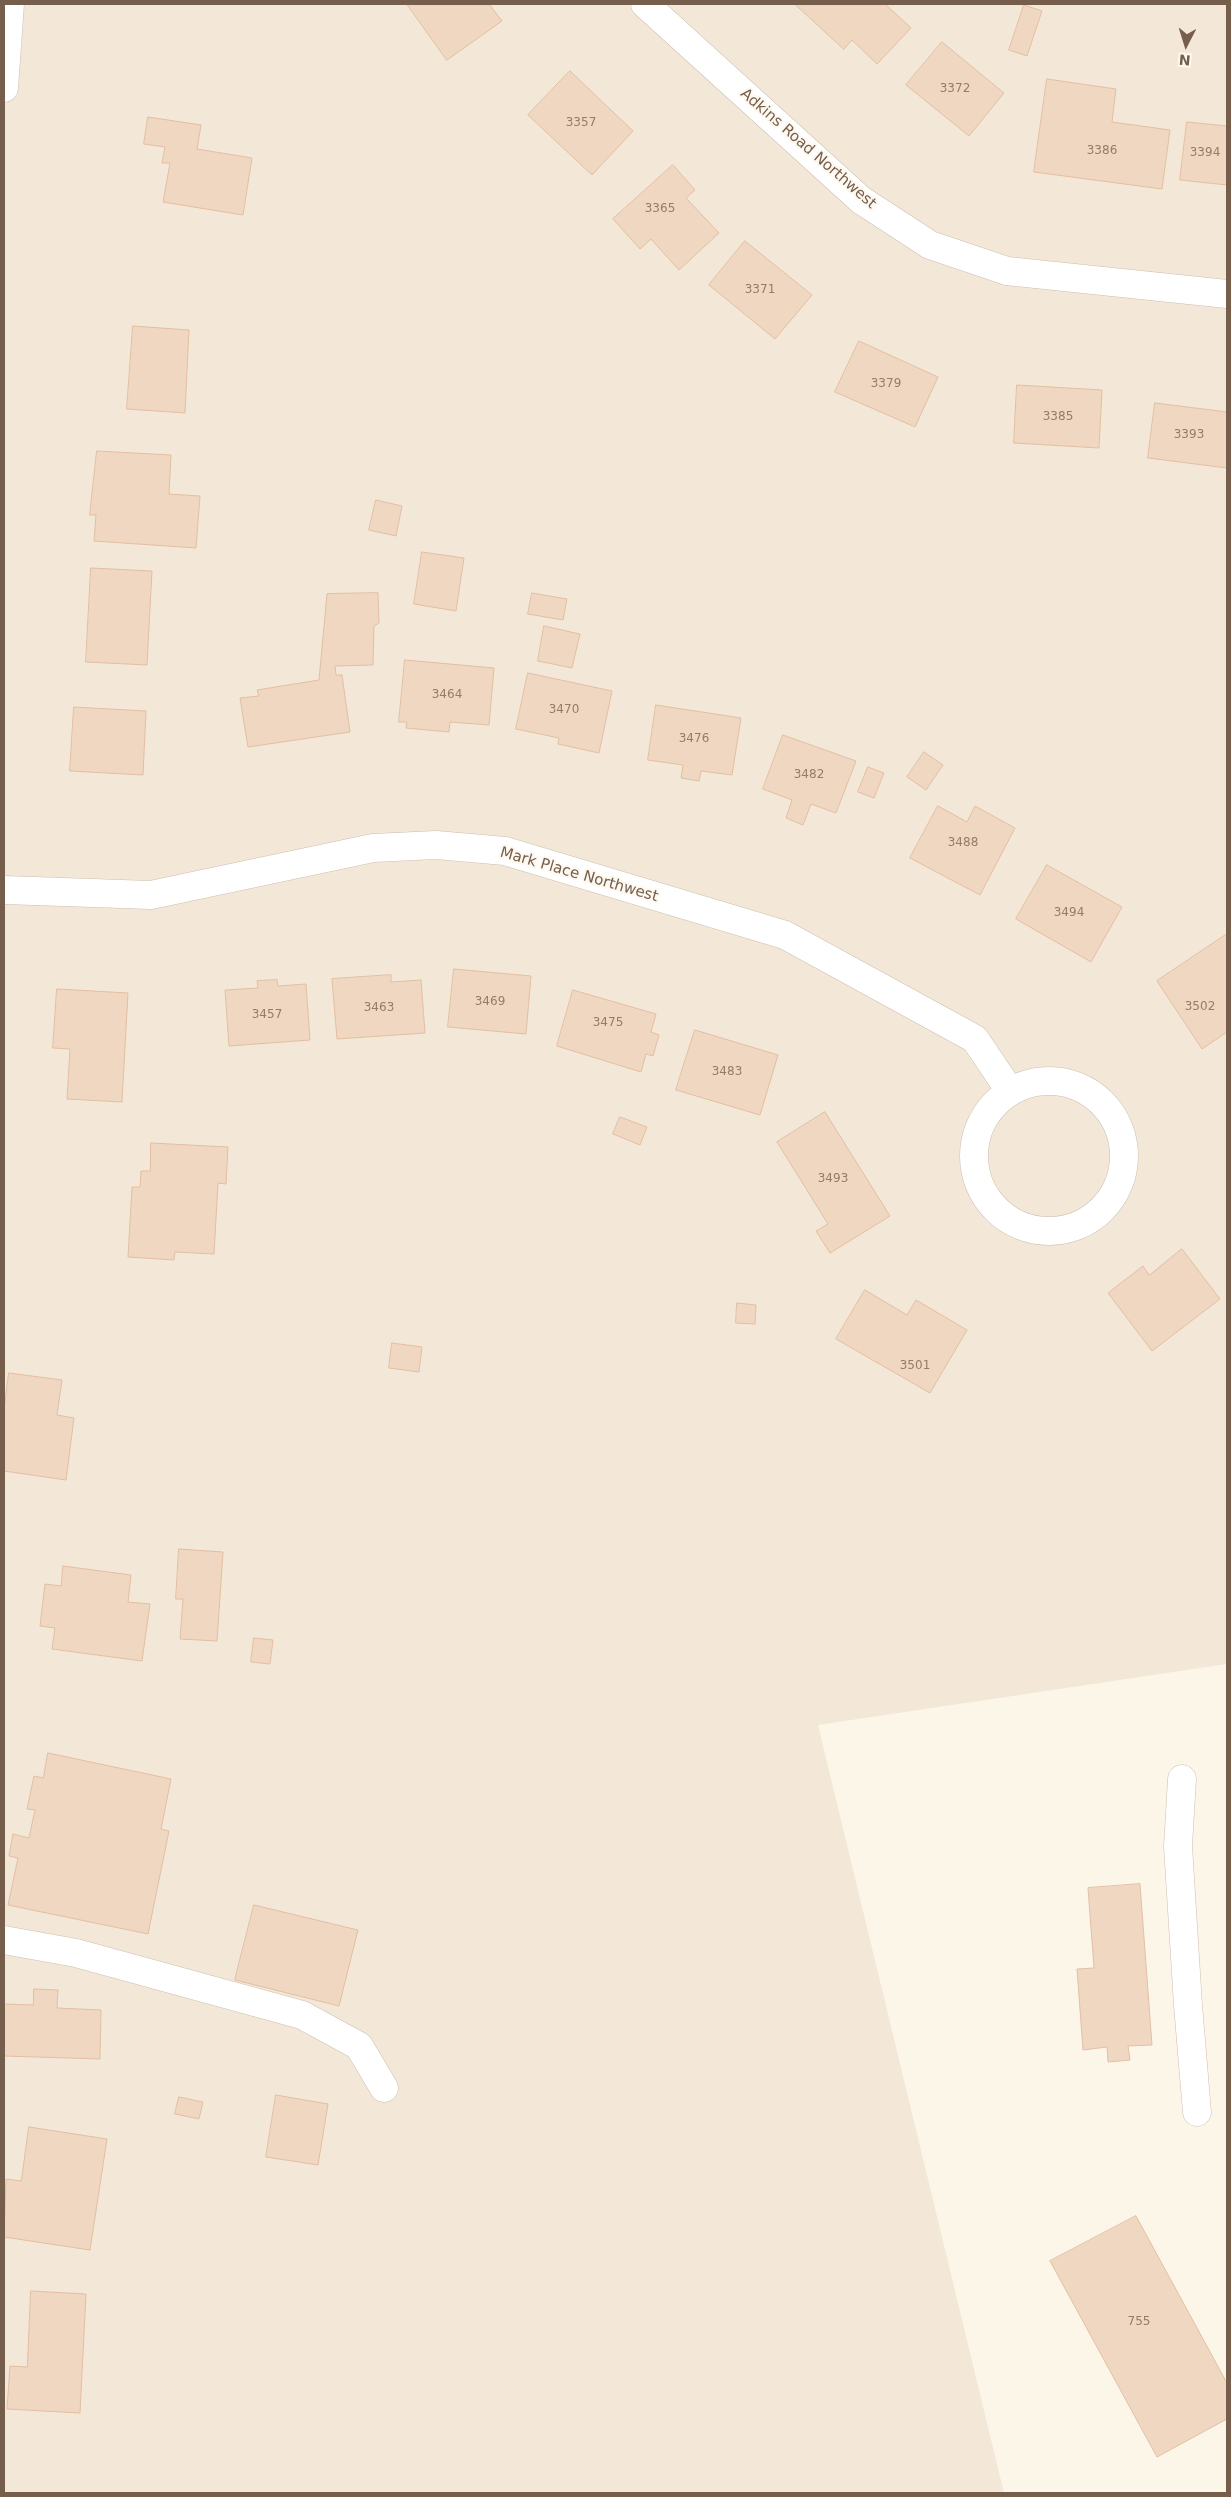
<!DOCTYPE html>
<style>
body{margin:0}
#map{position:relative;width:1231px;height:2497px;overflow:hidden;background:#fcf6e9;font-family:"DejaVu Sans",sans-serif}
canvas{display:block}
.frame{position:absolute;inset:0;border:5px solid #765e4d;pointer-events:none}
.north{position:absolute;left:1161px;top:20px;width:50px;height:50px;-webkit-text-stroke:4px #fef9f0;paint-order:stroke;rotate:185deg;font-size:14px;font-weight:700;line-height:20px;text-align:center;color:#765e4d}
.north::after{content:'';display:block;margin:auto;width:18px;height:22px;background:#765e4d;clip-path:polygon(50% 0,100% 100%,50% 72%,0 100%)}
</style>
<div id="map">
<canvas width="1231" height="2497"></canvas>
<div class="frame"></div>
<div class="north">N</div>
</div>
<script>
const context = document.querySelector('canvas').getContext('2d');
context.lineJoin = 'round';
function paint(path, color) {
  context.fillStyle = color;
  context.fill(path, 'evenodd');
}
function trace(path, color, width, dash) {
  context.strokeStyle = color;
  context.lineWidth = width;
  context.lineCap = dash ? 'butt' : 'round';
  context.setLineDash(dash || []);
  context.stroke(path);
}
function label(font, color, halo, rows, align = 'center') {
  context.font = font + ' "DejaVu Sans",sans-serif';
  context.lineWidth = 4.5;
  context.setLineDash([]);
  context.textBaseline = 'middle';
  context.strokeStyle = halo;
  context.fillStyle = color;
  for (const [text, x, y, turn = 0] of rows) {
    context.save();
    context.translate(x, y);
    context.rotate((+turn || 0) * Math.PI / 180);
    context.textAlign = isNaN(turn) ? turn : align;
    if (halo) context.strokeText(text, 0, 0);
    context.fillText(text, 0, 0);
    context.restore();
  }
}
paint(new Path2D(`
 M4,4h1223v1660l-409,61 186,768h-1000z`), '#f3e8d8');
const building = new Path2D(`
 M407,4h82l13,17 -55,39z
 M795,4h90l26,24 -34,36 -25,-24 -8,9z
 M1024,5l18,6 -15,45 -18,-6z
 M942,42l62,51 -35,43 -63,-51z
 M570,71l63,60 -41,44 -64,-60z
 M1047,79l69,10 -4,33 58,8 -8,59 -128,-17z
 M148,117l53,8 -4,24 55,9 -9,57 -80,-13 7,-39h-8l3,-16 -21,-3z
 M1187,122l40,4v59l-47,-5z
 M673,165l22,25 -9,8 33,35 -40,37 -28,-31 -11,10 -27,-30z
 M745,241l67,54 -37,44 -66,-54z
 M133,326l56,4 -4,83 -58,-4z
 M859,341l79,36 -23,50 -80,-35z
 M1017,385l85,5 -3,58 -85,-5z
 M1155,403l72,9v56l-79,-10z
 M97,451l74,4 -2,39 31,2 -4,52 -102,-7 2,-26h-6z
 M376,500l26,6 -6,30 -27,-6z
 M422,552l42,6 -8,53 -42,-7z
 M91,568l61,3 -5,94 -61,-3z
 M378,593l1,30 -5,3 -1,39 -38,1 1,9h6l8,57 -102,15 -8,-49 19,-2 -2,-6 62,-10 8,-86z
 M532,593l35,6 -4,21 -35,-6z
 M544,626l36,8 -8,34 -34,-7z
 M405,660l89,8 -5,57 -39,-3 -1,10 -43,-4 1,-6h-8z
 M528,673l84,18 -13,62 -41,-9 1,-6 -43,-9z
 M656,705l85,13 -9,57 -31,-4 -2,10 -18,-3 2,-13 -35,-5z
 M74,707l72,4 -3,64 -73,-4z
 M783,735l73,26 -20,52 -25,-9 -8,21 -17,-7 6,-18 -29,-11z
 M924,752l19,13 -17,25 -19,-13z
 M868,767l16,6 -10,25 -16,-6z
 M938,806l29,16 8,-16 40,22 -35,67 -70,-37z
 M1047,865l75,42 -31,55 -75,-43z
 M1227,934v98l-25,17 -45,-68z
 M454,969l77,7 -5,58 -78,-7z
 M391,975v7l30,-2 4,53 -88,6 -5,-60z
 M277,980l1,6 28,-2 4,56 -81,6 -4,-56 33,-2 -1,-7z
 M57,989l71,4 -6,109 -55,-3 3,-50 -17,-1z
 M573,990l83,24 -5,18 8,3 -6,21 -7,-2 -5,18 -84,-26z
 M695,1030l83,25 -18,60 -84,-25z
 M825,1112l65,104 -60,37 -14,-22 12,-7 -51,-82z
 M620,1117l27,10 -7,18 -27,-11z
 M151,1143l77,4 -2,37 -8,-1 -4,71 -39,-2 -1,8 -46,-3 4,-70h8l1,-16h9z
 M1182,1249l38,50 -68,52 -44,-58 35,-27 6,9z
 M865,1290l42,25 9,-15 51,30 -37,63 -94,-54z
 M737,1303l19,2 -1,19 -19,-1z
 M392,1343l30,4 -3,25 -30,-4z
 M9,1373l53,7 -5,35 17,3 -8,62 -62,-9v-61z
 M179,1549l44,3 -6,89 -37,-2 3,-40h-7z
 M63,1566l68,9 -3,27 22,2 -8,57 -90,-12 3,-21 -15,-2 5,-42 16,2z
 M254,1638l19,2 -3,24 -19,-2z
 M48,1753l123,26 -10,50 8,2 -21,103 -140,-29 10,-47 -9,-2 4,-22 16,4 6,-28 -8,-1 7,-33 9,2z
 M1140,1884l12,161 -24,1 2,14 -22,2 -1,-15 -24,3 -6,-81 17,-1 -6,-80z
 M254,1905l104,25 -19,76 -104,-26z
 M34,1989l24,1 -1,18 44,2 -1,49 -96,-3v-52l29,1z
 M276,2095l52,9 -10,61 -52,-8z
 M179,2097l24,5 -4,17 -24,-5z
 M29,2127l78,12 -17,111 -86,-13 2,-58 15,2z
 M1136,2216l91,167v36l-70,38 -107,-196z
 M31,2291l55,3 -6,119 -73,-4 3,-43 17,1z`);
paint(building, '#f0d7c1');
trace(building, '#e3bfa2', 1);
const minor = new Path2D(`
 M645,4l216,196 69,45 77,26 220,23
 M4,88l6,-84
 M4,890l147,5 222,-47 63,-3 69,6 280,84 190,104 35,52
 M974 1156a75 75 0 1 1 150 0a75 75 0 1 1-150 0Z
 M1182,1779l-4,67 10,159 9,107
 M4,1940l72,13 226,62 57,31 25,42`);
trace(minor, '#cebeaf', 29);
trace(minor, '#fff', 28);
label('12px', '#947c6a', null, [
 ["3372",955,89],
 ["3357",581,123],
 ["3386",1102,151],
 ["3394",1205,153],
 ["3365",660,209],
 ["3371",760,290],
 ["3379",886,384],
 ["3385",1058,417],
 ["3393",1189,435],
 ["3464",447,695],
 ["3470",564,710],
 ["3476",694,739],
 ["3482",809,775],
 ["3488",963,843],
 ["3494",1069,913],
 ["3469",490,1002],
 ["3502",1200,1007],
 ["3463",379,1008],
 ["3457",267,1015],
 ["3475",608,1023],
 ["3483",727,1072],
 ["3493",833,1179],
 ["3501",915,1366],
 ["755",1139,2322]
]);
label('15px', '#765e4d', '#fef9f0', [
 ["Adkins Road Northwest",808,149,41],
 ["Mark Place Northwest",579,875,16]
]);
</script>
